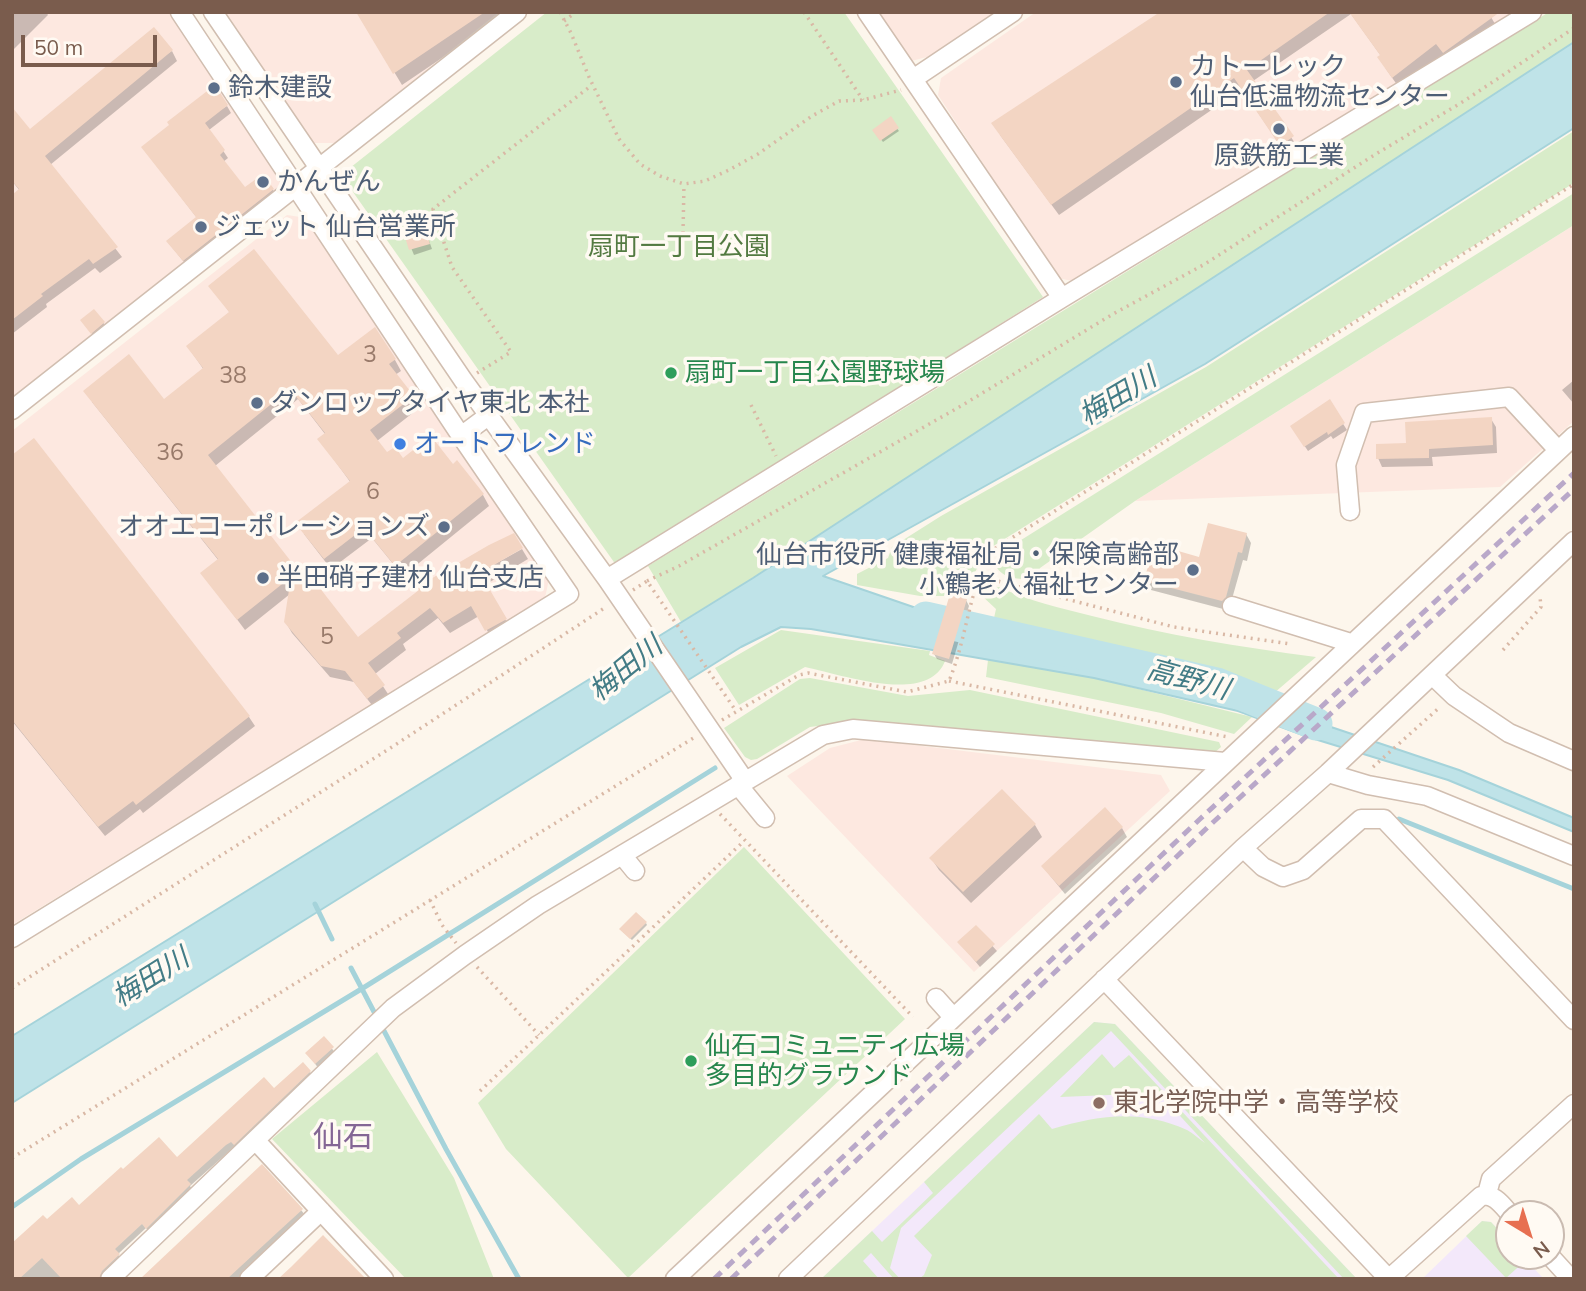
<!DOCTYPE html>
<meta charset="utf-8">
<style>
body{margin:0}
#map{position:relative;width:1586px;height:1291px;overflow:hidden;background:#fdf6ec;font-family:Mulish,sans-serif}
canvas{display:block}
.frame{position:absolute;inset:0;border:14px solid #7a5c4d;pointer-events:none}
.north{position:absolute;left:1495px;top:1200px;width:70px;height:70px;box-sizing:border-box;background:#fffaf3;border:2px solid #cabbb1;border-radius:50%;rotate:142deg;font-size:19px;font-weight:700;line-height:28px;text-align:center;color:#7a5c4d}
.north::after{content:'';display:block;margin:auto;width:24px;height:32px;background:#e76f51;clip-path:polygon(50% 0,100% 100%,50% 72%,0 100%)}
.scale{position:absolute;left:21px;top:35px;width:136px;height:32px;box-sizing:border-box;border:4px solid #7a5c4d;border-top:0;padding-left:9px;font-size:21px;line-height:24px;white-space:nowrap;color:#7a5c4d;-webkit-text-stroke:5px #fffaf3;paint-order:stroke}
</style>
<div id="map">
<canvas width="1586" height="1291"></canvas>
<div class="frame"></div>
<div class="north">N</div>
<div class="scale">50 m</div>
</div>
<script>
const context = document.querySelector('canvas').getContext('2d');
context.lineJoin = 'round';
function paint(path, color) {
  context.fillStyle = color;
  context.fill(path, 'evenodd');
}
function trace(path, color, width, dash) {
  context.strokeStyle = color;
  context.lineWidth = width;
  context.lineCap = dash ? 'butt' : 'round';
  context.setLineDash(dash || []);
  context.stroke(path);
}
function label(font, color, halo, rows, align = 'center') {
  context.font = font + ' Mulish,"Noto Sans JP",sans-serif';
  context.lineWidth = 7;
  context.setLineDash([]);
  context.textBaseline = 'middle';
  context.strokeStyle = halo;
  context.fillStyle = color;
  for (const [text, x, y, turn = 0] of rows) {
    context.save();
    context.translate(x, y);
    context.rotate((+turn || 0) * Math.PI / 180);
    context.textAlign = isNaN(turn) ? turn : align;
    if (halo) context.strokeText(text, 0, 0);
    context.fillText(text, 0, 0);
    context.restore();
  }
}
paint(new Path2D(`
 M12,12h157l114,166 -7,15 -264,206z
 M226,12h273l-164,131h-24z
 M878,12h119l-62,43 -24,6z
 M1036,12h482l-441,270 -19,-4 -120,-183 3,-17z
 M287,215l20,3 242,361 -4,19 -533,327v-494z
 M1574,225v196l-74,66 -365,14z
 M865,739l296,36 9,16 -196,181 -187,-196 43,-28z`), '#fde8e0');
paint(new Path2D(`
 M1094,1022l21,2 242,255h-536z
 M1482,1221l9,1 18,19v15h13l22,23h-122z`), '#f3e8fa');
paint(new Path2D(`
 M547,12h297l199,285 -427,268 -275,-390z
 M1549,12h25v30l-821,536 -72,44 -33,-56z
 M1574,131v52l-587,367 -13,24 -20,1 -10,21h-24l-63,-11v-11l31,-16 4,-11 49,-31 265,-149z
 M1574,193v32l-439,276 -95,67 -3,11c-18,0 -34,2 -43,-16l8,-11z
 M999,587c30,14 61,21 93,29 74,19 148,31 224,41l-50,43 -45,-18 -229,-55 4,-18 -15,-14 5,-6z
 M781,630l149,21 -1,4 16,6c-17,45 -105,13 -140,6l-66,38 -24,-37z
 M988,660l106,18 158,39 -18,17 -73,-21 -175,-36z
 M810,678l98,18 62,-6 249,52 2,5 -8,7 -349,-34 -54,7 -53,32 -6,1 -6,-3 -21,-29 76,-49z
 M744,847l161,172 -277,259 -122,-129 -28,-46z
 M1094,1022l21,2 242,255h-13l-233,-248 -210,197 -11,40 10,11h-6l-23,-26 -8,8 16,18h-58l51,-48 10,11 51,-49 -9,-11z
 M377,1052l77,126 40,101h-88l-134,-140z
 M1102,1054l12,14 15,-13 210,224h-420l5,-4 8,-20 -18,-19 125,-122 13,15c48,-14 88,-20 135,1 6,3 12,9 18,13l-46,-50 -99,4z
 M1482,1221l9,1 18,19v15h13l4,4 -20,18 -40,-42z`), '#d8ecc9');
const water = new Path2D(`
 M1574,42v86l-369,236 -382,212 201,69 182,40 253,85 115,48v14l-126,-52 -140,-43 -70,-26 -144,-33 -283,-49 -30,-2 -40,20 -729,456v-67l741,-458z`);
paint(water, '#bfe3e8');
trace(water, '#a5d3da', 2);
paint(new Path2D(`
 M12,12h34l2,3 -36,36z
 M358,12h152l-108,73z
 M1163,12h325l10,17 -48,34 -6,-8 -44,34 -14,-20 -5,-13 -30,-42 -98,67 46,68 -11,8 -46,-68 -183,126 -59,-80z
 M172,51l5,10 -127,104 72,92 -22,16 -5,-5 -49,36 1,3 -35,27v-137l8,-6 -8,-10 18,-49z
 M227,106l4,7 -22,17 19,28 -5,4 21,28h29l4,7 -89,70 -21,-26 30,-23 -49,-64z
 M890,119l9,12 -16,11 -9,-12z
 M426,232l6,17 -18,6 -9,-22z
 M211,286l127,72 57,2 6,11 -6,4 24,33 -42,33 10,14 16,5 49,6 31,29 6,11 -86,70 -31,-38 -41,31 -27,-35 47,-51 -32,-44 6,-5 -27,-35 -83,67 91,119 52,55 164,-91 6,10 -43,26 27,46 -19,10 -14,-25 -29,17 -12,-15 -35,26 3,6 -31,24 15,23 -15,12 -21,-27 -24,-5 -38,-44 -7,-12 5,-27 -45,36 -42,-56 16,-13 -127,-159h72l40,-32 -16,-23 42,-34z
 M94,312l11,13 -12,10 -11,-15z
 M1574,380v24l-12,-14z
 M1329,402l18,28 -14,9 -2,-3 -23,15 -16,-24z
 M1491,419l5,8 1,26 -65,4 1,9 -51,1 -4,-9 30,-13z
 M12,458l237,259 6,9 -112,87 -3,-4 -35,27 -93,-115z
 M1246,534l5,9 -4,18 -4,-1 -13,46 -3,4 -76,-20 -5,-9 54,-22z
 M966,600l3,6 -17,58 -15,-5 -3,-5z
 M1002,791l33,34 7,12 -71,66 -32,-33 -8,-12z
 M1122,828l5,9 -62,57 -22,-27z
 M646,923l1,2 -15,15 -10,-9z
 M976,928l21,23 -17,16 -20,-24z
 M324,1038l12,16 -17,15 -12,-16z
 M310,1072l3,5 -123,109 3,5 -43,42 -4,-5 -28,26 3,7 -16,18h-93l35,-57 32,-15 44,-36 54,-12 97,-69z
 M301,1210l4,5 -68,64h-94z`), '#0003');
trace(new Path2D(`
 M1399,819l175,70
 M315,904l17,35
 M351,968l95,181 73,130
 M12,1207l69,-48 282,-171 352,-220`), '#a5d3da', 5);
trace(new Path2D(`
 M926,618l291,66 99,40`), '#bfe3e8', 33);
paint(new Path2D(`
 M356,12h129l-92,62z
 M1160,12h170l-83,58 47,66 -14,10 -46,-68 -183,127 -60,-82z
 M1349,12h151l-57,41 -7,-9 -44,34 -15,-21 3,-2z
 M154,27l19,23 -128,106 73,91 -25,17 -4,-5 -48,35 2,2 -31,24v-125l7,-6 -7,-8v-74l18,22z
 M215,85l13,20 -23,18 20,27 -5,5 25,32 18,-13 11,15 -91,72 -17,-20 30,-24 -55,-70 28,-22 -2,-3z
 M891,116l8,12 -19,13 -8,-11z
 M424,224l6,20 -21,6 -6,-19z
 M254,249l84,106 37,-28 21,32 -7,5 25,32 -44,34 17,22 8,-5 8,11 28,-22 22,28 4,-4 27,34 -89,72 -31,-38 -40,31 -29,-36 55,-42 -33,-42 8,-6 -35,-44 -82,66 99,127 5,-4 46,59 61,-47 -2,-3 72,-42 25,-12 9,15 -43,25 27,46 -22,12 -14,-25 -28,17 -13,-15 -33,25 4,5 -33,25 17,22 -18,14 -22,-28 -24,-5 -37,-44 7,-45 -54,43 -37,-47 18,-14 -135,-168 46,-37 35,45 39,-31 -17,-22 43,-34 -21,-26z
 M94,309l11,13 -14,12 -11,-14z
 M1330,399l15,24 -17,12 -1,-3 -23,15 -14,-21z
 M1492,417l1,28 -64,4v9l-53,1v-15l30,-1 -1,-21z
 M34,438l216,278 -114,89 -3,-4 -35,26 -86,-107v-265z
 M1208,523l39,10 -5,20 -4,-1 -12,45 -4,4 -78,-20 10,-37 45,13z
 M950,594l17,5 -18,60 -17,-5z
 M1002,789l34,35 -73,68 -34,-34z
 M1105,807l18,20 -64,59 -18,-20z
 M636,912l11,10 -17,17 -11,-10z
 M976,925l19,19 -19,18 -19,-20z
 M324,1036l10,11 -19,17 -10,-11z
 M303,1062l8,9 -77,74 -3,-3 -5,3 -39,35 4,4 -45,45 -4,-5 -27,25 5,5 -18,17 -3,8h-37l-20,-21 -23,21h-7v-36l31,-28 4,4 25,-22 7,8 42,-38 2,2 36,-32 18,20 87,-80 10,11z
 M262,1164l41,45 -23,21 -53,49h-87z
 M323,1235l43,44h-88l13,-12z`), '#f3d5c3');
const minor = new Path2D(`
 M213,12l250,368 144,199 138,202
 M867,12l195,286
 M913,79l100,-67
 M12,410l505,-398
 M461,436l27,-20
 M1350,511l-4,-46 18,-52 145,-16 49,53
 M607,579l455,-281 470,-286
 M1232,606l119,37
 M1432,675l22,21 55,37 65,28
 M1328,773l40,12 59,11 147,60
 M738,785l27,33
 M1243,848l20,19 20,10 20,-7 58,-51h23l190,201
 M622,855l13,16
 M12,938l557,-344 -108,-158 -281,-424
 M1104,979l282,297h6l89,-80c13,-3 21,9 29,18
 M936,998l17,19
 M256,1141l128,138
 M1487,1194l4,-15 83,-75
 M1550,1256l21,23
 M110,1279l283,-271 72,-53 73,-50 285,-170 30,-6 372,33
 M249,1279l72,-68
 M675,1279l899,-843
 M788,1279l455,-431 85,-75 246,-232`);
trace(minor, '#d1beb0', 21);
trace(new Path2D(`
 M560,12l11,21 18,44 30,62 21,25 20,12 24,8 21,-3 24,-11 29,-16 54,-38 27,-15 24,-1 38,-10
 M804,12l59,88
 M564,21l12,-9
 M683,233l1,-49
 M477,373l34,-21 -59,-85 -19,-58 159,-124
 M751,405l25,51
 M978,576l196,51 116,17
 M647,581l32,-15 282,-160 152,-92 92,-50 166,-107 93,-56 110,-73
 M633,590l14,-9 89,130
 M1503,650l38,-43 -1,-10
 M949,681l279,56
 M722,720l77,-45 9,-2 99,19 42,-11c17,-41 20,-87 39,-128l586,-369
 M1373,767l67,-60
 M720,814l193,203
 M430,900l12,25 14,18
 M477,967l62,68
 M12,988l383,-243 211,-138
 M480,1091l264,-250
 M12,1158l683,-421`), '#d9b8a5', 3.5, [2, 5]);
trace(minor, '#fff', 18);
trace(new Path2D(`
 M714,1279l486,-460 374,-346
 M731,1279l477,-452 366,-338`), '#b9a8c9', 5, [10, 7]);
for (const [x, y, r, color] of [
 [1176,82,7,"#5c6f8a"],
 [214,88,7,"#5c6f8a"],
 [1279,129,7,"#5c6f8a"],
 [263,182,7,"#5c6f8a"],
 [201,227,7,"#5c6f8a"],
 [671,373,7,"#2e9e5b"],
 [257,403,7,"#5c6f8a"],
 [400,444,7,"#3f7fe0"],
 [444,527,7,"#5c6f8a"],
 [1193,570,7,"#5c6f8a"],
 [263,578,7,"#5c6f8a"],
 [691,1061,7,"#2e9e5b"],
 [1099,1103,7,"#8d6e63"]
]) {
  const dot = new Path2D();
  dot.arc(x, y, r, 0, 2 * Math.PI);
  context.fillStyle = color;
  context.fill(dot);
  trace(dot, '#fffaf3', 2.5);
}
label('23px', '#987a6a', null, [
 ["3",370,355],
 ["38",233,376],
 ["36",170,453],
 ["6",373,492],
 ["5",327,637]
]);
label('26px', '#4e5e75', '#fffaf3', [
 ["カトーレック",1190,67],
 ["仙台低温物流センター",1190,97],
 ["鈴木建設",228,88],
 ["原鉄筋工業",1279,156,"center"],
 ["かんぜん",277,182],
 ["ジェット 仙台営業所",215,227],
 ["ダンロップタイヤ東北 本社",271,403],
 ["オオエコーポレーションズ",430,527,"right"],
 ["仙台市役所 健康福祉局・保険高齢部",1179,555,"right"],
 ["小鶴老人福祉センター",1179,585,"right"],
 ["半田硝子建材 仙台支店",277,578]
], 'left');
label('26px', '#537a41', '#fffaf3', [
 ["扇町一丁目公園",679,247]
]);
label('26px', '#27864d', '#fffaf3', [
 ["扇町一丁目公園野球場",685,373],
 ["仙石コミュニティ広場",705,1046],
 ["多目的グラウンド",705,1076]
], 'left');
label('26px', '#366cbe', '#fffaf3', [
 ["オートフレンド",414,444]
], 'left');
label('26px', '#785e54', '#fffaf3', [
 ["東北学院中学・高等学校",1113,1103]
], 'left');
label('italic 28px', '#437c86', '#fffaf3', [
 ["梅田川",1118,397,-31],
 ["梅田川",626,669,-39],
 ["高野川",1188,680,15],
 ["梅田川",151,978,-32]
]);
label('30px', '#846695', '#fffaf3', [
 ["仙石",343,1138]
]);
</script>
